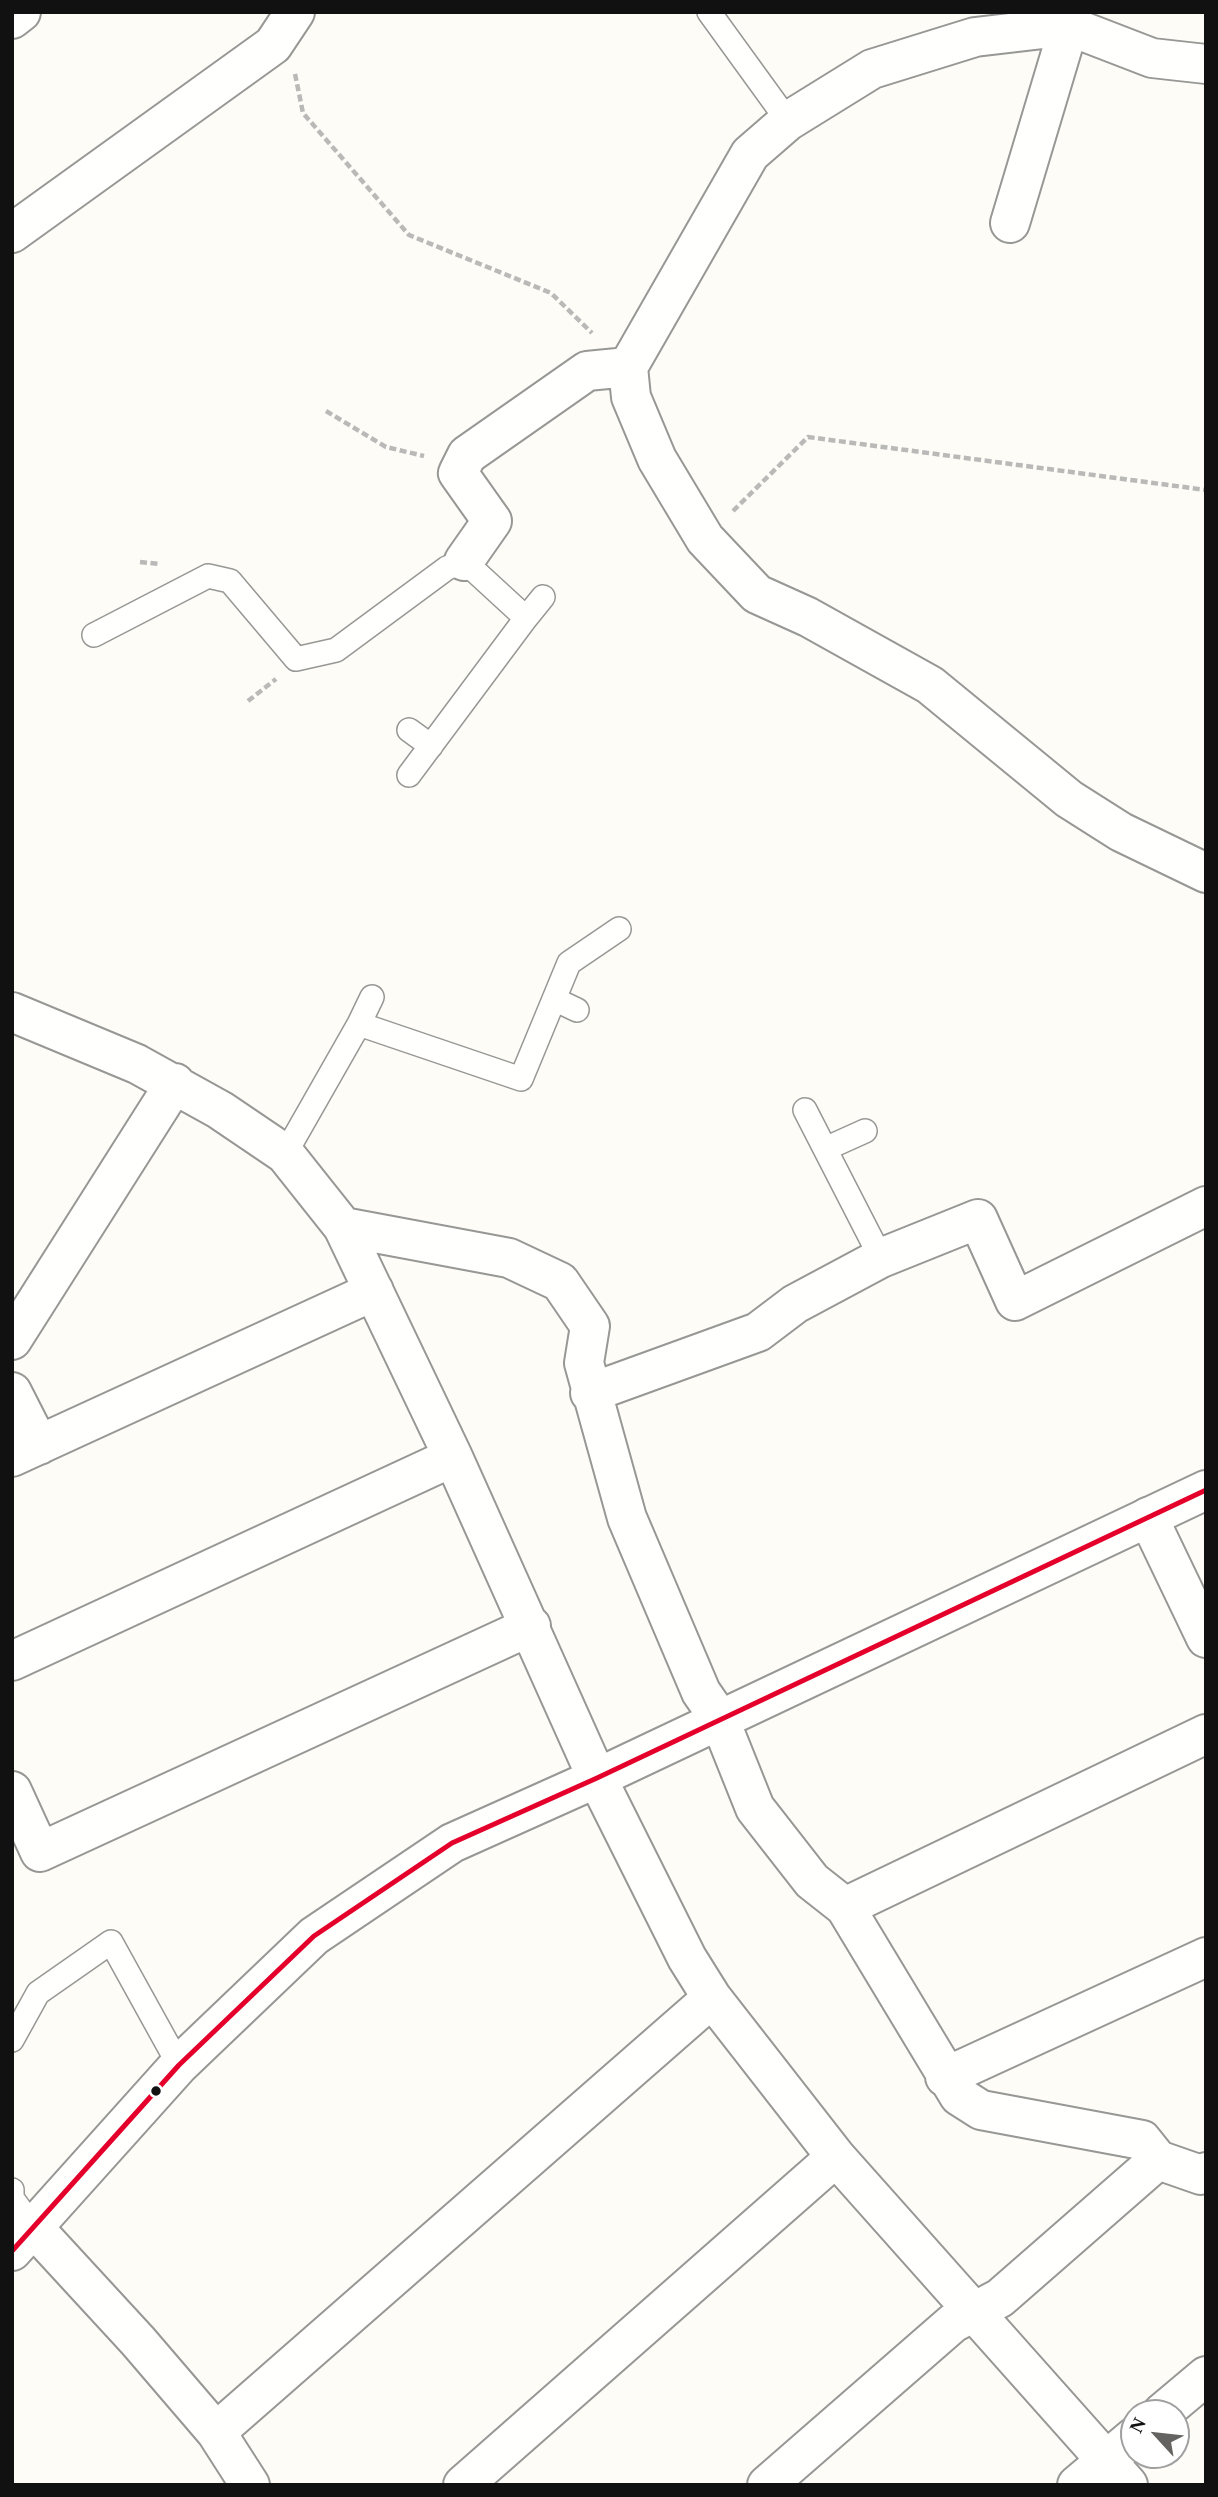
<!DOCTYPE html>
<style>
body{margin:0}
#map{position:relative;width:1218px;height:2497px;overflow:hidden;background:#fdfcf7;font-family:Georgia,serif}
canvas{display:block}
.frame{position:absolute;inset:0;border:14px solid #111;pointer-events:none}
.north{position:absolute;left:1120px;top:2399px;width:70px;height:70px;box-sizing:border-box;background:#fff;border:2px solid #a0a0a0;border-radius:50%;rotate:297deg;font-size:19px;font-weight:700;line-height:28px;text-align:center;color:#111}
.north::after{content:'';display:block;margin:auto;width:24px;height:32px;background:#646362;clip-path:polygon(50% 0,100% 100%,50% 72%,0 100%)}
</style>
<div id="map">
<canvas width="1218" height="2497"></canvas>
<div class="frame"></div>
<div class="north">N</div>
</div>
<script>
const context = document.querySelector('canvas').getContext('2d');
context.lineJoin = 'round';
function trace(path, color, width, dash) {
  context.strokeStyle = color;
  context.lineWidth = width;
  context.lineCap = dash ? 'butt' : 'round';
  context.setLineDash(dash || []);
  context.stroke(path);
}
const service = new Path2D(`
 M709,12l79,109
 M526,618l17,-21
 M94,635l114,-59 22,5 66,78 40,-9 111,-82 17,-7 62,57 -117,157
 M409,730l22,16
 M554,999l23,11
 M359,1024l13,-27
 M805,1110l76,148
 M825,1149l40,-18
 M285,1154l74,-130 162,55 48,-116 50,-34
 M12,2040l26,-47 73,-51 68,123
 M12,2190v8l21,29`);
const minor = new Path2D(`
 M12,19l9,-7
 M1206,64l-54,-6 -83,-32 -94,11 -103,32 -84,52 -38,33 -122,213 3,30 26,62 48,80 52,55 51,23 122,68 139,114 52,33 85,41
 M1010,223l59,-197 -14,-14
 M12,233l261,-188 22,-33
 M464,561l28,-40 -34,-48 9,-18 120,-84 41,-4
 M12,1012l125,52 83,46 65,44 58,73 110,230 144,321 90,180 25,40 124,159 292,328
 M343,1227l166,31 51,24 30,44 -6,37 43,155 74,174 18,26 36,90 57,73 33,26 114,189 22,14 161,30 16,20 43,15 5,-3
 M12,1340l163,-257
 M12,1392l27,53
 M590,1393l168,-61 37,-28 86,-46 97,-39 37,82 191,-95
 M12,1457l362,-166
 M1148,1517l58,121
 M12,1661l441,-204
 M12,1791l28,61 491,-226
 M845,1907l361,-173
 M945,2077l261,-120
 M33,2227l105,114 78,91 34,53
 M1162,2413l44,-37
 M216,2432l496,-434
 M463,2485l373,-328
 M767,2485l186,-162 47,-25 158,-138
 M1077,2485l57,-48`);
const tertiary = new Path2D(`
 M12,2251l167,-186 135,-129 138,-93 145,-65 609,-288`);
trace(service, '#979795', 26);
trace(minor, '#979795', 42);
trace(tertiary, '#979795', 42);
trace(new Path2D(`
 M295,74l8,39 106,122 142,58 41,40
 M326,411l60,36 38,9
 M733,511l75,-74 398,53
 M140,562l20,2
 M248,701l28,-22`), '#b9b9b8', 4.5, [7, 3.5]);
trace(service, '#fffffe', 23);
trace(minor, '#fffffe', 38);
trace(tertiary, '#fffffe', 38);
trace(new Path2D(`
 M12,2251l167,-186 135,-129 138,-93 145,-65 609,-288`), '#e4002b', 5);
for (const [x, y, r, color] of [
 [156,2091,6,"#111"]
]) {
  const dot = new Path2D();
  dot.arc(x, y, r, 0, 2 * Math.PI);
  context.fillStyle = color;
  context.fill(dot);
  trace(dot, '#fff', 2.5);
}
</script>
